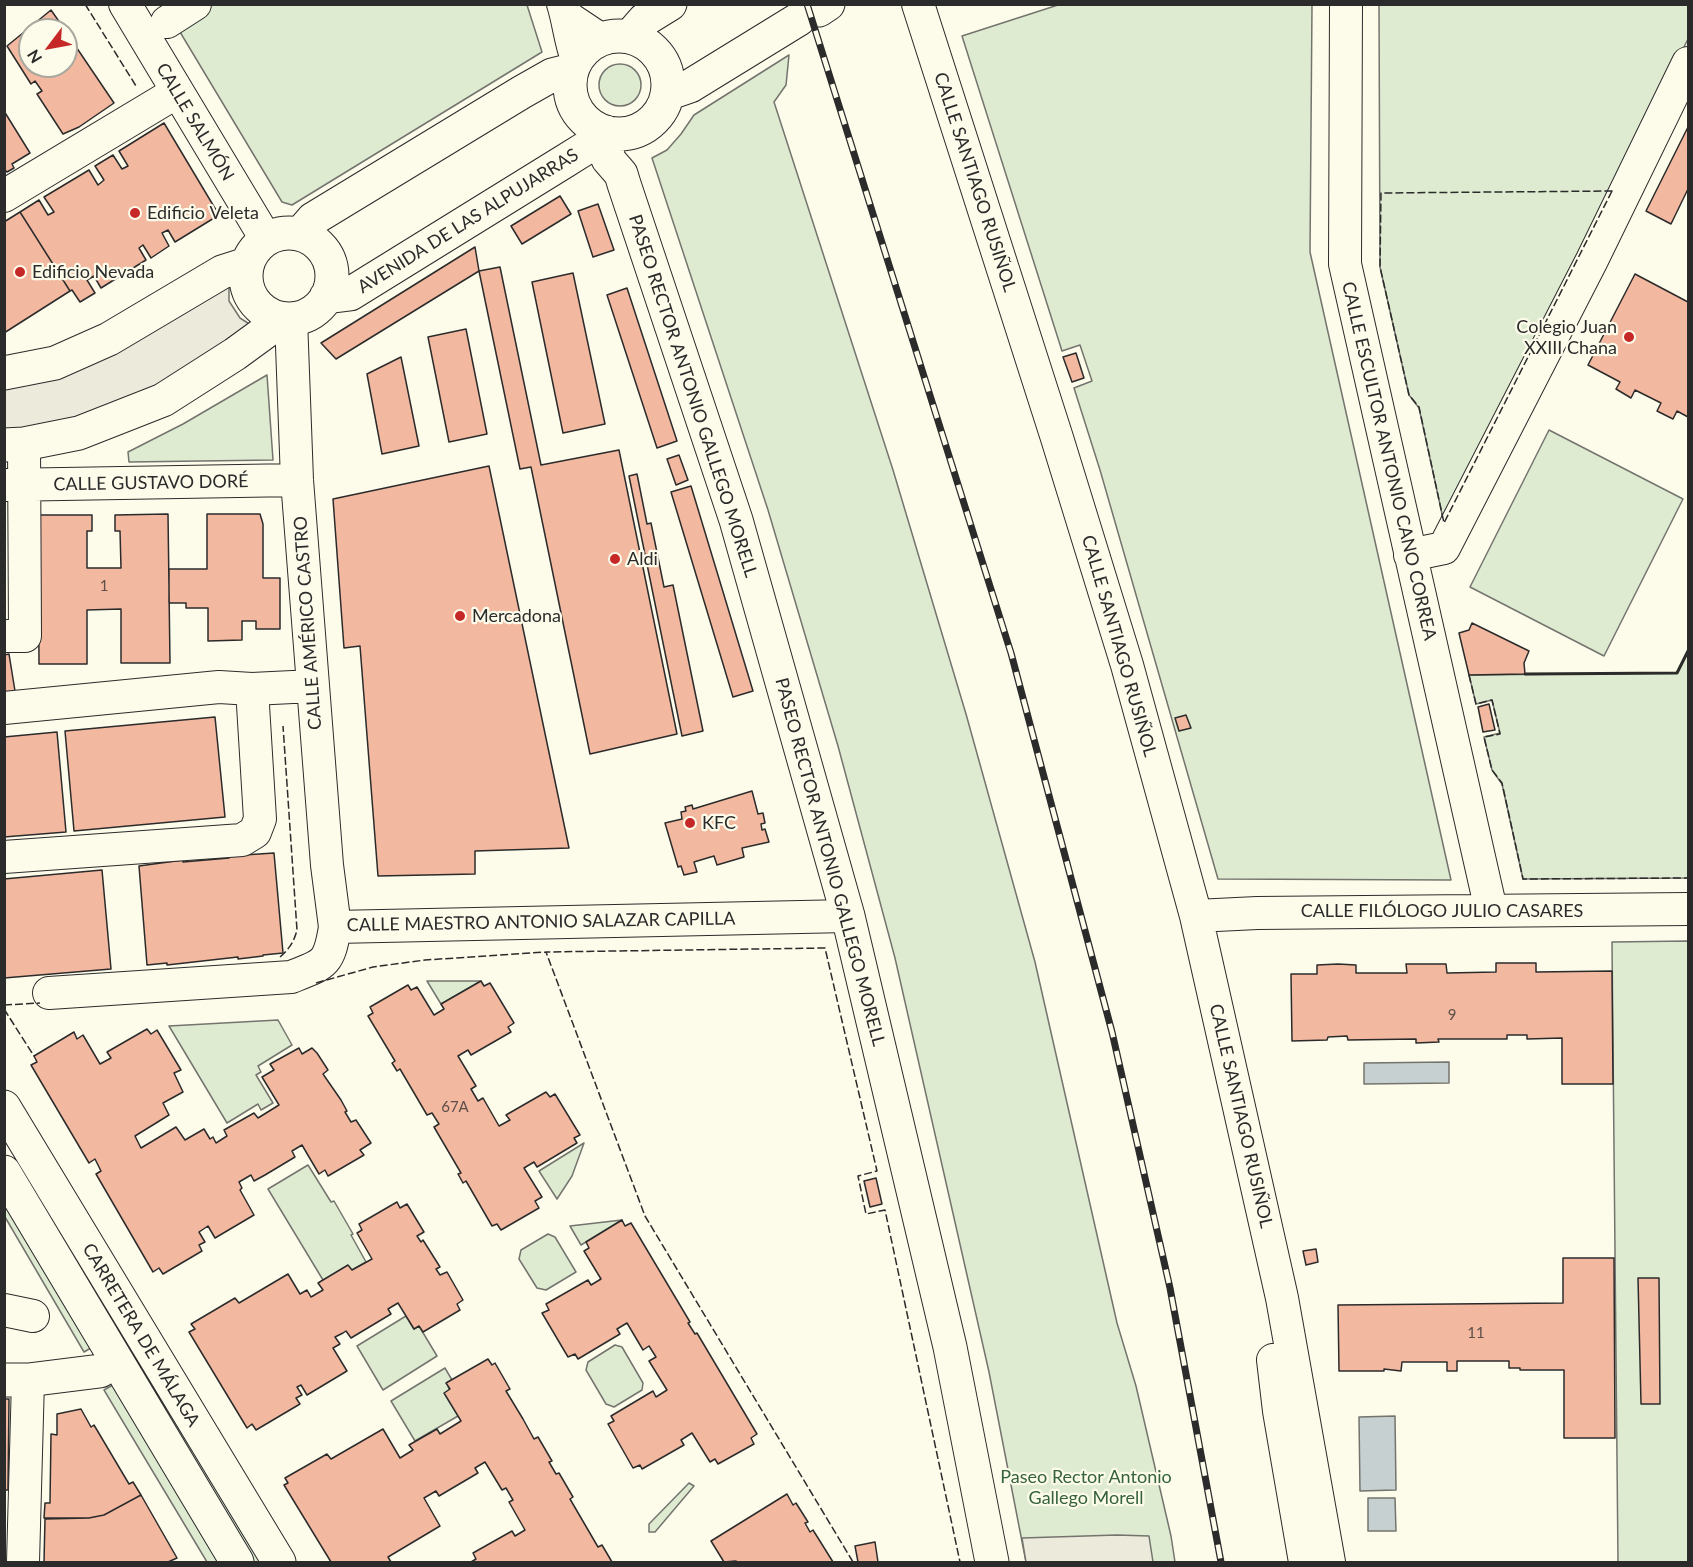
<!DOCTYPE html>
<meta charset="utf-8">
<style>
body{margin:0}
#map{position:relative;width:1693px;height:1567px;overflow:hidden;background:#fdfbea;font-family:Lato,sans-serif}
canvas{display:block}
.frame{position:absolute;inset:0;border:6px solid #2b2b2b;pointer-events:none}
.north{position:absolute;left:18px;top:18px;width:60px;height:60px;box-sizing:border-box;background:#fdfbea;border:2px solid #a9a89e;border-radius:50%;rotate:238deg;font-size:16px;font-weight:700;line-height:24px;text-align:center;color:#2b2b2b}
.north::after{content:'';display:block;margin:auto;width:21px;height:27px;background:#c62828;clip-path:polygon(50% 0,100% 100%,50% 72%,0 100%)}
</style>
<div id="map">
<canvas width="1693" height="1567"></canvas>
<div class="frame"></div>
<div class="north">N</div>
</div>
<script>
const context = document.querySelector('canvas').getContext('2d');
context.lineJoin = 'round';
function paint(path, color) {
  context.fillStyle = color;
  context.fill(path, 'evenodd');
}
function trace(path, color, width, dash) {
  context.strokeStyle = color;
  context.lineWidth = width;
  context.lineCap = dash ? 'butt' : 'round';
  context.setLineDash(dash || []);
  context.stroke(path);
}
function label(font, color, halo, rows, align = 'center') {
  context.font = font + ' Lato,sans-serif';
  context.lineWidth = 4.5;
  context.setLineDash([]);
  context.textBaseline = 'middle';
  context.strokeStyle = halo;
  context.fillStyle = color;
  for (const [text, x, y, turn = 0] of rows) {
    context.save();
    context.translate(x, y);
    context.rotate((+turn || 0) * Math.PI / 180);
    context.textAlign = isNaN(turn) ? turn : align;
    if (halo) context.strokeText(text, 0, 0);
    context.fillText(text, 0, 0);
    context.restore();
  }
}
const green = new Path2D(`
 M204,5h323l15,47 -250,153 -10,-3 -108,-180z
 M1058,5h254l-2,247 141,628 -233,-1 -118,-409 -26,-82 18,-7 -12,-36 -18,6 -100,-315z
 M1379,5h309v34l-244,484 -25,-115 -10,-13 -29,-128z
 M789,55l-3,30 -12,17 119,368 73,244 69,248 82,361 19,63 35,150 4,26h-149l-37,-190 -94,-414 -57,-212 -70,-236 -116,-352 15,-8 14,-16 13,-19z
 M599 85a21 21 0 1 1 42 0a21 21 0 1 1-42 0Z
 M267,375l6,85 -144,2 -1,-10 55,-28z
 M1549,430l134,69 -79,157 -134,-69z
 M1688,651v227l-165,1 -21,-95 -10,-14 -8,-33 16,-4 -8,-33 -16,4 -7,-29 208,-2z
 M1688,941v621h-70l-6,-620z
 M427,981h54l-40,23z
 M278,1020l14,25 -34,21 3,6 -5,3 17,28 -12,7 -3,-6 -31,19 -58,-97z
 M584,1143l-12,33 -15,23 -18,-28z
 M308,1165l23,37 3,-1 19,33 -2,1 15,27 -14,8 -29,10 -55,-91z
 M47,1197l217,365h-13l-213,-359z
 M12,1202l84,143 -12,7 -79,-135 -1,-10z
 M622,1220l-41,25 -11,-19z
 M548,1234l7,3 21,35 -30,18 -9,-2 -18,-29 2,-9z
 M406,1316l8,13 5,-3 18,30 -54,34 -26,-44z
 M615,1345l7,2 21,36 -1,7 -28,17 -8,-3 -20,-34 2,-8z
 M445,1368l7,12 -5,3 11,33 -43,25 -24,-40z
 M118,1382l107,180h-18l-103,-172z
 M689,1483l5,3 -39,46h-6v-8z`);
paint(green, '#deebd1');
trace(green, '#74746e', 1.5);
const parking = new Path2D(`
 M229,282v19l11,17 14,9 -47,32 -107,55 -95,22v-52z
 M1117,1535l32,1 4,26h-127l-4,-24z`);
paint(parking, '#eceadb');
trace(parking, '#74746e', 1.5);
const water = new Path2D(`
 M1449,1062v21l-85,1v-21z
 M1395,1416l1,74 -36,1 -1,-74z
 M1368,1498h27l1,33h-28z`);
paint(water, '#c7d0d0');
trace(water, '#74746e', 1.5);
const building = new Path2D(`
 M51,10l14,20h-35v36h36v-34l48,71 -35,24 -16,7 -26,-40 5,-3 -7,-10 -4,3 -24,-38z
 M4,111l26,42 -18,11 2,4 -7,4 -3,-3z
 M164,123l55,92 -44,27 -7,-12 -6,3 7,13 -18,12 -8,-13 -4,3 7,12 -45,28 -7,-12 -7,4 8,13 -15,9 -8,-12 -2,1 -50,-79 19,-12 9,15 6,-3 -10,-15 45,-27 9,15 6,-5 -9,-14 18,-11 9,14 6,-3 -9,-15z
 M1688,127v62l-17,35 -25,-13z
 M560,196l11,18 -49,30 -11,-18z
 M598,204l16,46 -21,7 -15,-46z
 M20,212l50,79 -66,42v-111z
 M475,247l4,24 -143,88 -15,-16z
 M500,267l41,198 78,-15 58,284 -87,20 -59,-287 -11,2 -41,-198z
 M573,273l32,151 -42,9 -31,-151z
 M1635,274l53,28v115l-11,-6 -4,8 -16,-8 4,-8 -26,-13 -4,8 -15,-9 4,-7 -32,-17z
 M627,288l50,153 -20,7 -50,-153z
 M466,329l21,105 -38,8 -21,-105z
 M1076,353l8,25 -12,4 -9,-25z
 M401,357l18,89 -37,8 -15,-80z
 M679,455l9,25 -12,5 -9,-26z
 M489,466l80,382 -94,3v23l-97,2 -18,-230 -16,2 -11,-149z
 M637,474l10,50 4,-1 13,64 9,-2 30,146 -21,5 -53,-260z
 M691,486l62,205 -20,6 -62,-205z
 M168,514l2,149h-49v-54l-34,1v54h-48l-1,-149h54v16h-5v37h34l-1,-37h-5v-16z
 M207,514h53l3,10v54h17v51h-24v-8h-14v19l-34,1v-33h-22v-5h-17v-34h38z
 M1472,623l57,28 -5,12 1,11 -56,1 -10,-42 10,-3z
 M9,654l6,37 -11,2v-38z
 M1489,704l6,26 -12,2 -5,-25z
 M1186,715l5,13 -12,3 -4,-13z
 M215,717l10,100 -151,14 -9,-100z
 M57,732l9,100 -62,5v-100z
 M752,791l6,23 5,-1 2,10 -4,1 1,6 3,-1 4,13 -27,6 2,9 -27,8 -3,-9 -20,6 3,10 -13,3 -3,-9 -3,1 -13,-44 17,-4 -1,-7 5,-1 -1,-4 7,-2 1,4z
 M274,853l9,100 -20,2v1l-25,3v-2l-71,8v-2l-20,2 -8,-99 44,-6v2l46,-4v-2z
 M102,870l9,99 -107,9v-99z
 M1496,963h40v9l76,-1 1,113h-51v-46l-35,1v-4h-20v4h-69l1,3 -23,1v-4l-68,1 -1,-4 -19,1 -1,3 -35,1 -1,-67h26v-9l21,-1 18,1v8h51l-1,-9h40l1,9 49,-1z
 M481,981l3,5 6,-3 24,40 -6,4 3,5 -40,23 -3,-5 -10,6 18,30 -5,3 7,12 5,-3 16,28 11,-6 -4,-5 40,-23 4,5 5,-3 25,41 -6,3 3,5 -40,24 -3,-5 -10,6 18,29 -7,4 4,7 -38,22 -4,-6 -5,2 -26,-45 -3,2 -5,-9 3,-1 -27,-46 5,-3 -7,-11 -5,2 -27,-46 -3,2 -5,-8 3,-2 -27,-45 5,-3 -3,-6 38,-22 3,5 6,-3 17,28 10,-6 -3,-5z
 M147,1029l4,5 6,-4 24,40 -7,3 9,19 -20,11 6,12 -34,21 6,12 35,-21 9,13 19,-11 6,10 3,-2 3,6 11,-7 -3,-6 30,-17 4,5 21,-13 -17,-28 12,-7 -4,-6 29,-16 3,6 10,-6 5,5 11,17 -5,4 18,26 6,11 -2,1 6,10 5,-2 15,23 -11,7 4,5 -36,21 -3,-6 -6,4 -17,-29 -10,6 3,6 -30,18 -11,6 -3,-6 -12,7 3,6 -2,2 14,25 -39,23 -7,-12 -9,6 6,10 -6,3 3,6 -39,23 -4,-6 -6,4 -57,-98 5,-3 -6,-12 -6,4 -58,-98 6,-3 -3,-6 40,-24 3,7 6,-4 17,29 11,-6 -4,-6z
 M876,1178l6,26 -12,3 -6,-26z
 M397,1202l3,6 7,-4 17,28 -7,4 4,6 2,-2 17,27 -4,2 4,6 7,-3 16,28 -6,4 3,6 -37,22 -4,-6 -5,3 -16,-26 -10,6 3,5 -40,24 -5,-7 -3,2 -8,4 5,7 -7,4 14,23 -40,24 -6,-10 -4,2 5,8 -6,3 4,6 -44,26 -4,-6 -5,4 -58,-96 6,-3 -4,-5 44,-26 4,5 49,-29 12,20 7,-4 4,7 12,-7 -5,-7 30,-18 4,5 20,-11 -15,-26 5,-3 -3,-6z
 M622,1220l3,6 6,-3 59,99 -2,1 7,11 2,-1 60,101 -6,4 3,6 -36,20 -3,-5 -5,3 -18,-29 -11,7 3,5 -42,24 -2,-4 -7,3 -25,-44 6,-3 -3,-5 42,-25 3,6 11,-7 -18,-29 7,-4 -7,-11 -6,4 -16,-27 -10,6 3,5 -42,25 -3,-5 -7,3 -26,-44 7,-3 -3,-6 42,-24 3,5 10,-6 -17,-28 5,-3 -3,-6z
 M1316,1249l2,13 -12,3 -3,-14z
 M1563,1258h51l1,180h-51v-68h-44v-2h-11v-7h-52v10h-10v-9h-45l-1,9 -17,-2v2h-45l-1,-66 225,-2z
 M1638,1278h21l1,126h-19z
 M488,1359l4,6 3,-2 15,26 -4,2 17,28 11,20 4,-2 14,24 -3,1 7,12 3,-1 14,24 -3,2 28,48 4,-2 10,17h-141l5,-3 -3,-6 39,-22 3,5 10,-6 -16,-28 4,-2 -7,-12 -4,2 -17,-28 -10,6 3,5 -39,23 -3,-5 -12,7 16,28 -52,31 3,5h-60l-47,-77 4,-2 -3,-5 42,-24 4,5 52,-30 17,29 13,-8 -4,-5 28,-16 3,5 21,-13 -17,-28 6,-4 -4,-6z
 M4,1399h5l-1,91h-4z
 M81,1409l10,18 3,-2 35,59 4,-2 8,13 -37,20 -15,3h-45l1,-15h5l1,-69 6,1v-21z
 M787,1494l6,11 3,-2 12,19 -3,1 5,9 3,-2 20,32h-96l-1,-1 -12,1 -13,-21z
 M141,1495l36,63 -9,4h-124l1,-43 44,-1 15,-3z
 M875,1542l3,20h-20l-3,-16z`);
paint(building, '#f2b8a0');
trace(building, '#2b2b2b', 1.5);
const minor = new Path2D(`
 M125,4l141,235
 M563,4c6,19 7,37 14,55
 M918,4l139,434 70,227 69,251 86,382 47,264
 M1346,4l-1,260 146,646
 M567,17l33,22
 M167,22l28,-18
 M4,196l173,-104
 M291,319l6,161 30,385 8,62
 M4,485l293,-5
 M1410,555l34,-7 148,-288 96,-197
 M4,636h21l-1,-192
 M4,708l215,-21 33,2 61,-3
 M4,857l238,-17 13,-8 5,-13 -8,-130
 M1196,916l61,-3 431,-4
 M49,993l242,-16c34,-13 38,-13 44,-50l513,-11
 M4,1310l29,6
 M1273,1360l6,51 26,151
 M23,1562l5,-182`);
const major = new Path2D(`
 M819,10l9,-6
 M630,36l14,-16 26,-16
 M570 85a49 49 0 1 1 98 0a49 49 0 1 1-98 0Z
 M667,94l23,-8 109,-67
 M606,132l2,27 13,15 3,10 112,336 112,396 102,431 42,215
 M246 276a43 43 0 1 1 86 0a43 43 0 1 1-86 0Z
 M300,234l13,-15 209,-127 30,-17 20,-5
 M326,297l24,-3 215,-133 24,-15 10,-16
 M4,373l51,-10 54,-24 113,-67 25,-8
 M4,445l20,-1 55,-11 84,-33 72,-46 48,-35
 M4,1107l275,455
 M4,1172l233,390
 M4,1380h24l72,-9 16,-11`);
trace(minor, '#2b2b2b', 34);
trace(major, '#2b2b2b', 35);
trace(minor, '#fdfbea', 32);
trace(major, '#fdfbea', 33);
const rail = new Path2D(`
 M807,4l204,649 101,379 58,256 51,274`);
trace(rail, '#2b2b2b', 7);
trace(rail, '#fdfbea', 4.5, [14]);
trace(new Path2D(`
 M85,4l51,82
 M1612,191l-168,332 -25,-116 -10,-12 -29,-128 1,-74z
 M1469,675l7,29 16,-4 8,34 -16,3 8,33 10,13 21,96 165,-1
 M280,957c9,-8 14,-15 17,-27l-14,-204
 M316,983l57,-16 52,-7 121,-8
 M4,1005l36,-2
 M4,1009l30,47
 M853,1562l-208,-346 -99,-264 279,-4 52,223 -19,5 8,38 19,-4 75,352`), '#2b2b2b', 1.5, [8, 3]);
trace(new Path2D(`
 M4,5l1,-1
 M1525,674l152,-1 11,-22`), '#2b2b2b', 3);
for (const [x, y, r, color] of [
 [135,213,6,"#c62828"],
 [20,272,6,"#c62828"],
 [1629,337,6,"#c62828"],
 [615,559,6,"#c62828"],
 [460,616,6,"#c62828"],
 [690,823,6,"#c62828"]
]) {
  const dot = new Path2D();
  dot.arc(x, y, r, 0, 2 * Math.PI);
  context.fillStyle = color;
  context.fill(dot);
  trace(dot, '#fdfbea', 2);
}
label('15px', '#5d4e48', null, [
 ["1",104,586],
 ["9",1452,1015],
 ["67A",455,1107],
 ["11",1476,1333]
]);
label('18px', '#2b2b2b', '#fdfbea', [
 ["CALLE SALMÓN",195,122,59],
 ["CALLE SANTIAGO RUSIÑOL",975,182,72],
 ["AVENIDA DE LAS ALPUJARRAS",468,221,-32],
 ["PASEO RECTOR ANTONIO GALLEGO MORELL",693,396,72],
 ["CALLE ESCULTOR ANTONIO CANO CORREA",1389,461,77],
 ["CALLE GUSTAVO DORÉ",151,483,-1],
 ["CALLE AMÉRICO CASTRO",308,623,-94],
 ["CALLE SANTIAGO RUSIÑOL",1119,646,74],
 ["PASEO RECTOR ANTONIO GALLEGO MORELL",830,862,75],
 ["CALLE FILÓLOGO JULIO CASARES",1442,911],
 ["CALLE MAESTRO ANTONIO SALAZAR CAPILLA",541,922,-1],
 ["CALLE SANTIAGO RUSIÑOL",1241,1116,77],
 ["CARRETERA DE MÁLAGA",141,1335,59]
]);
label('18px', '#2b2b2b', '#fdfbea', [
 ["Edificio Veleta",147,213],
 ["Edificio Nevada",32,272],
 ["Colegio Juan",1617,327,"right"],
 ["XXIII Chana",1617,348,"right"],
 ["Aldi",627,559],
 ["Mercadona",472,616],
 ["KFC",702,823]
], 'left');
label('18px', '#34623c', '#fdfbea', [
 ["Paseo Rector Antonio",1086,1477],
 ["Gallego Morell",1086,1498]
]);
</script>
